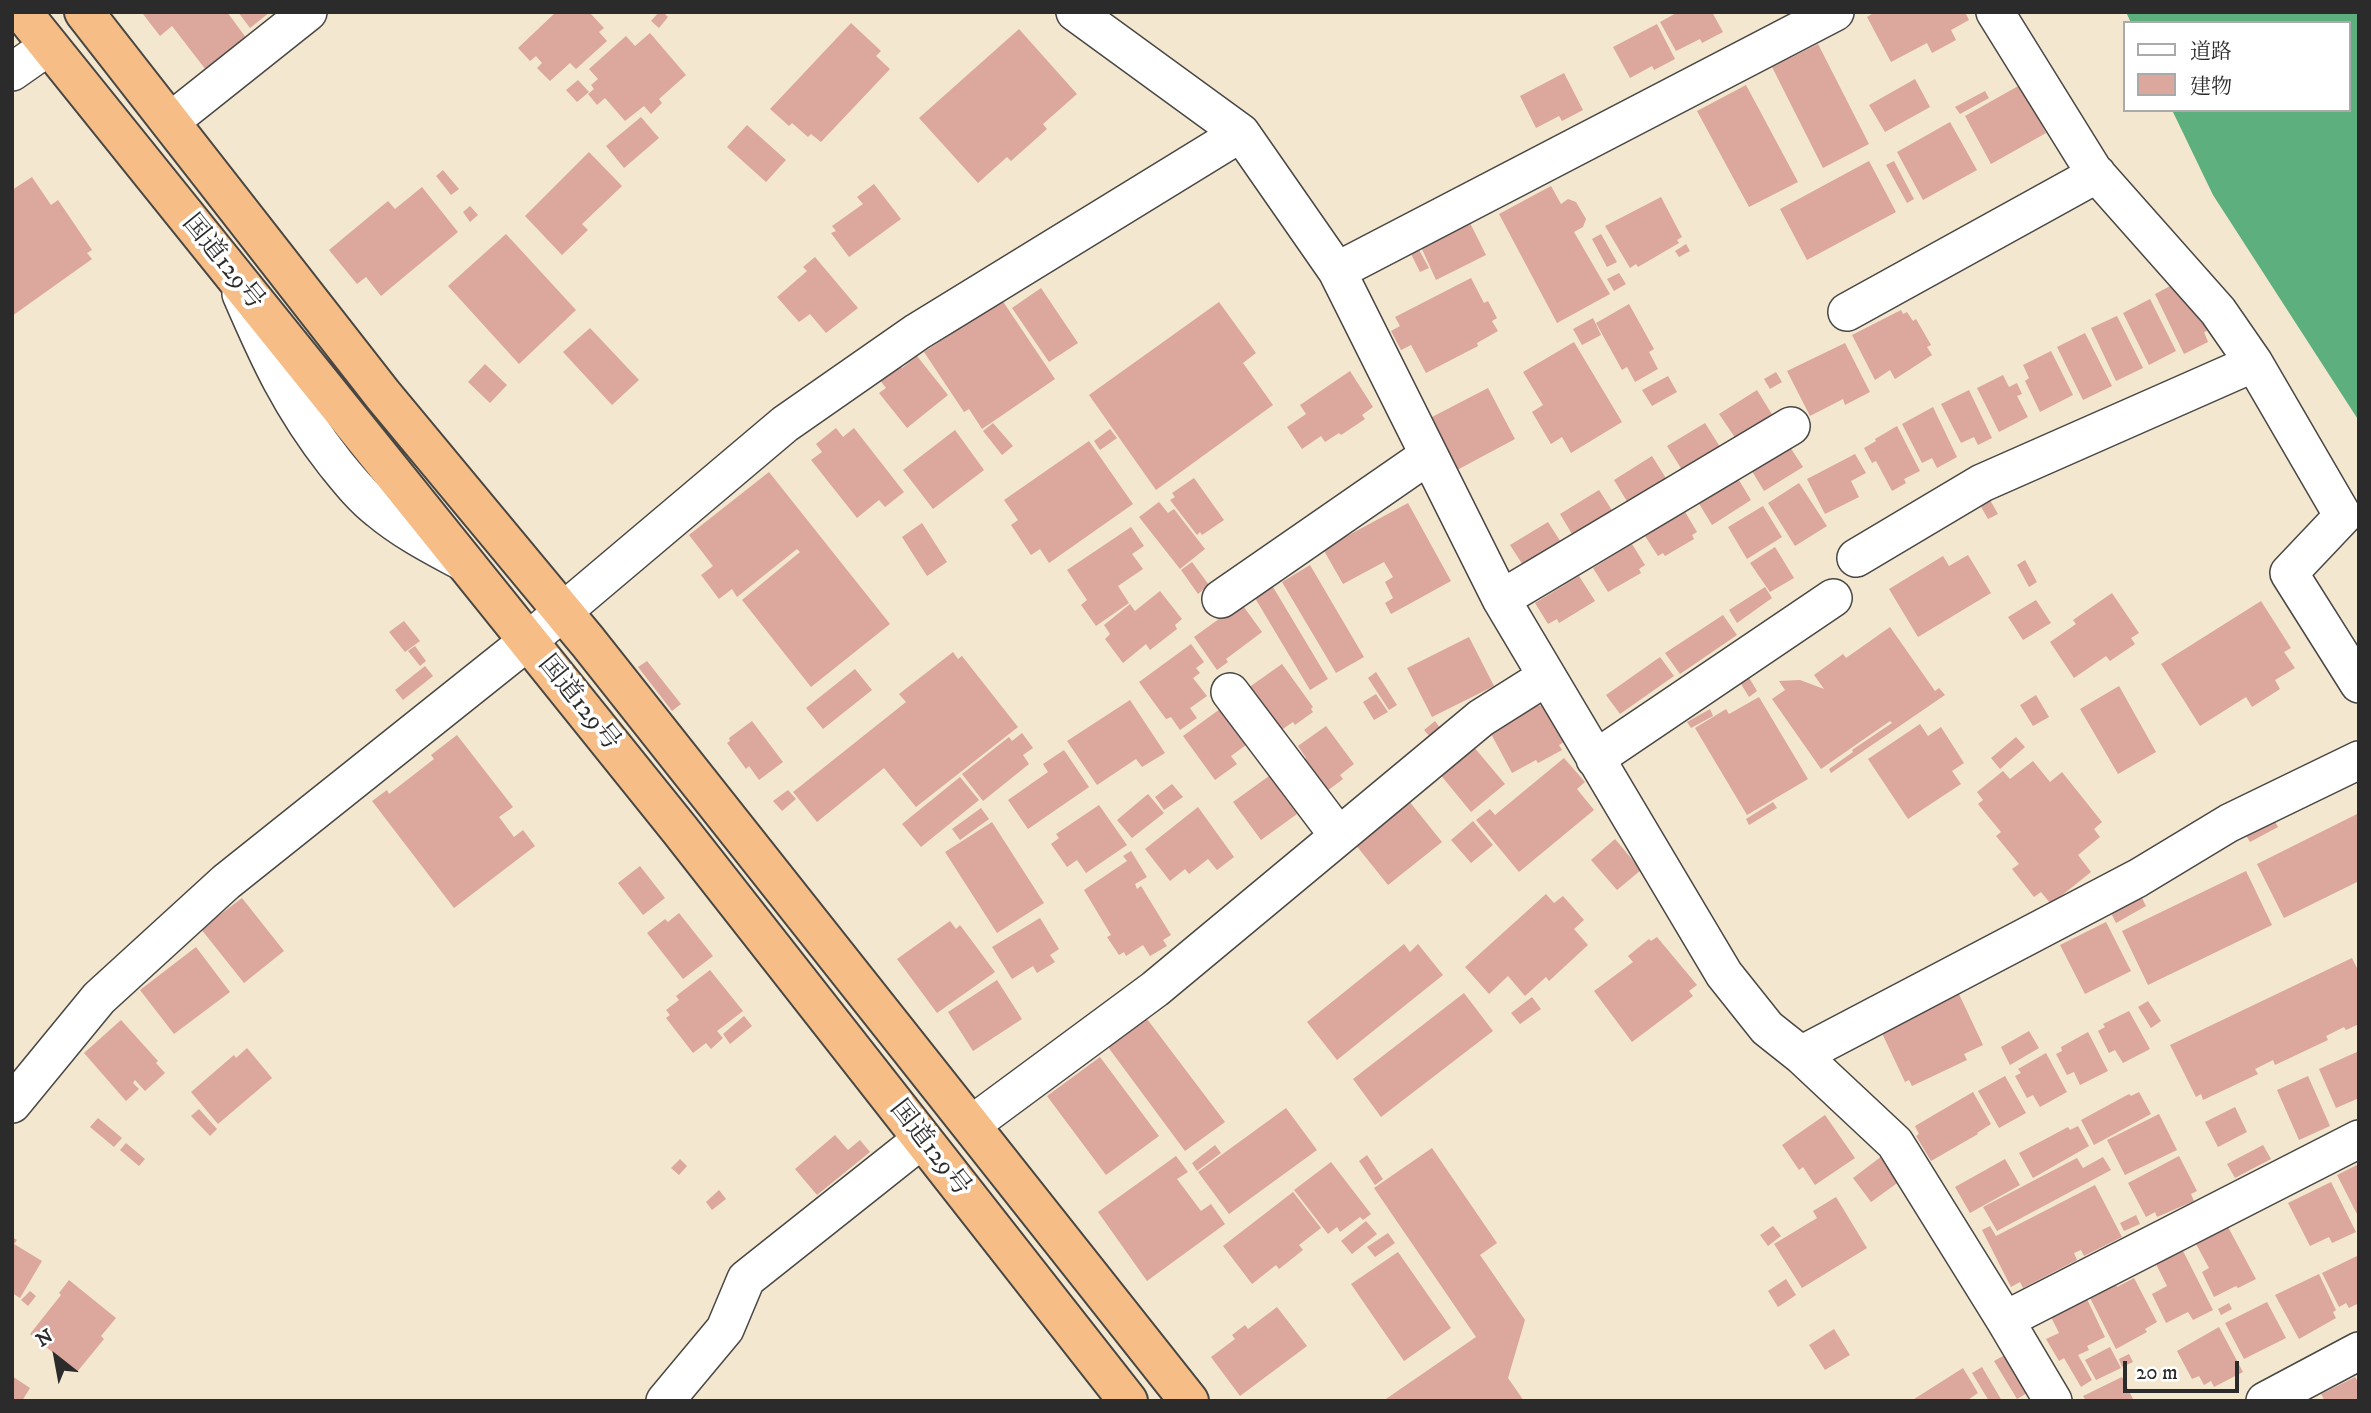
<!DOCTYPE html>
<meta charset="utf-8">
<style>
body{margin:0}
#map{position:relative;width:2371px;height:1413px;overflow:hidden;background:#f3e7cf;font-family:"IM FELL DW Pica","Noto Serif JP",serif}
canvas{display:block}
.frame{position:absolute;inset:0;border:14px solid #2b2b2b;pointer-events:none}
.legend{position:absolute;left:2123px;top:21px;width:228px;height:91px;box-sizing:border-box;background:#fff;border:2px solid #aaa;margin:0;padding:9px 12px;list-style:none;font-size:21px;color:#2b2b2b}
.legend li{display:flex;align-items:center;gap:14px;height:35px}
.legend b{width:35px;border:2px solid #aaa}
.north{position:absolute;left:21px;top:1322px;width:70px;height:70px;-webkit-text-stroke:5px #fff;paint-order:stroke;rotate:329deg;font-size:19px;font-weight:700;line-height:28px;text-align:center;color:#2b2b2b}
.north::after{content:'';display:block;margin:auto;width:24px;height:32px;background:#2b2b2b;clip-path:polygon(50% 0,100% 100%,50% 72%,0 100%)}
.scale{position:absolute;left:2123px;top:1361px;width:116px;height:32px;box-sizing:border-box;border:4px solid #2b2b2b;border-top:0;padding-left:9px;font-size:21px;line-height:24px;white-space:nowrap;color:#2b2b2b;-webkit-text-stroke:5px #fff;paint-order:stroke}
</style>
<div id="map">
<canvas width="2371" height="1413"></canvas>
<div class="frame"></div>
<ul class="legend">
<li><b style="height:9px;background:#fff"></b>道路</li>
<li><b style="height:19px;background:#dca79c"></b>建物</li>
</ul>
<div class="north">N</div>
<div class="scale">20 m</div>
</div>
<script>
const context = document.querySelector('canvas').getContext('2d');
context.lineJoin = 'round';
function paint(path, color) {
  context.fillStyle = color;
  context.fill(path, 'evenodd');
}
function trace(path, color, width, dash) {
  context.strokeStyle = color;
  context.lineWidth = width;
  context.lineCap = dash ? 'butt' : 'round';
  context.setLineDash(dash || []);
  context.stroke(path);
}
function label(font, color, halo, rows, align = 'center') {
  context.font = font + ' "IM FELL DW Pica","Noto Serif JP",serif';
  context.lineWidth = 7;
  context.setLineDash([]);
  context.textBaseline = 'middle';
  context.strokeStyle = halo;
  context.fillStyle = color;
  for (const [text, x, y, turn = 0] of rows) {
    context.save();
    context.translate(x, y);
    context.rotate((+turn || 0) * Math.PI / 180);
    context.textAlign = isNaN(turn) ? turn : align;
    if (halo) context.strokeText(text, 0, 0);
    context.fillText(text, 0, 0);
    context.restore();
  }
}
paint(new Path2D(`
 M2126,12h233v409l-146,-226 -41,-85h176v-87h-217z`), '#5db07e');
paint(new Path2D(`
 M145,12h82l20,27 -41,31 -34,-44 -12,10 -17,-22z
 M238,12h32l-20,16z
 M556,12h33l15,16 -5,4 8,9 -31,28 -6,-6 -20,18 -13,-13 5,-5 -6,-7 -6,5 -12,-13z
 M659,12h4l5,5 -9,11 -8,-7z
 M1678,12h34l11,20 -21,11 -2,-4 -24,12 -16,-29z
 M1875,12h90l4,8 -18,10 5,10 -24,13 -5,-10 -36,19 -24,-45z
 M851,23l30,28 -5,5 14,13 -69,73 -10,-8 -3,3 -16,-14 -3,3 -19,-17z
 M1657,24l18,35 -21,11 -2,-4 -22,12 -17,-31z
 M1019,29l58,65 -34,30 4,5 -36,32 -4,-4 -29,26 -59,-65z
 M650,33l36,42 -27,24 3,4 -11,11 -7,-8 -19,15 -20,-23 -8,7 -9,-11 6,-5 -3,-4 7,-6 -9,-10 37,-33 9,10z
 M1818,44l51,100 -46,24 -51,-101z
 M1564,73l19,37 -21,11 -3,-5 -23,12 -16,-32z
 M1915,79l15,28 -45,25 -16,-27z
 M578,80l11,12 -12,10 -11,-12z
 M1746,85l52,97 -49,25 -52,-96z
 M2020,85l26,48 -55,31 -26,-48z
 M1985,91l4,7 -29,16 -5,-7z
 M641,117l18,21 -35,30 -18,-22z
 M1950,122l27,48 -54,30 -26,-48z
 M747,125l39,35 -20,22 -39,-35z
 M589,152l33,34 -40,38 6,6 -26,25 -37,-39z
 M1869,161l27,51 -89,48 -27,-51z
 M1894,161l20,38 -7,4 -21,-38z
 M443,170l16,19 -8,6 -15,-19z
 M32,177l19,28 7,-5 34,50 -5,3 5,6 -80,57v-126z
 M874,184l27,35 -52,38 -18,-24 5,-2 -4,-5 31,-22 -6,-7z
 M1551,186l10,18 7,-5 8,3 10,17 -3,8 -9,5 36,62 -53,29 -58,-109z
 M422,187l36,45 -77,64 -15,-19 -9,7 -28,-34 59,-49 7,8z
 M1661,197l21,40 -5,3 2,3 -41,24 -2,-3 -6,4 -25,-42z
 M470,206l8,9 -8,7 -7,-10z
 M1470,223l16,32 -50,25 -15,-33z
 M506,234l70,76 -57,54 -71,-78z
 M1601,234l16,28 -10,5 -15,-28z
 M1686,244l4,7 -11,6 -4,-6z
 M1418,248l11,20 -9,4 -10,-20z
 M815,257l43,51 -32,25 -16,-19 -11,8 -22,-25 30,-26 -4,-4z
 M1619,273l7,11 -12,7 -7,-12z
 M1471,278l13,25 4,-2 9,17 -5,3 6,10 -21,12 1,3 -52,27 -15,-28 -10,5 -10,-19 9,-5 -5,-9z
 M2176,283l11,21 4,-1 6,7 10,21 -3,1 4,10 -24,12 -29,-60z
 M1041,288l37,55 -29,19 -37,-54z
 M2150,299l26,52 -27,14 -26,-52z
 M1002,300l53,79 -73,50 -13,-20 -5,3 -40,-60z
 M1219,302l37,51 -13,10 30,42 -117,85 -67,-95z
 M1629,304l25,45 -5,3 9,17 -23,13 -8,-15 -5,3 -26,-47z
 M1901,310l2,4 4,-2 6,9 3,-2 15,26 -4,2 5,8 -37,24 -5,-9 -15,10 -23,-45z
 M2117,316l26,52 -27,13 -25,-53z
 M1593,318l8,17 -19,10 -9,-16z
 M590,328l49,52 -27,25 -49,-53z
 M2085,333l27,53 -29,14 -26,-53z
 M1574,342l48,80 -51,31 -9,-16 -11,7 -19,-32 11,-7 -20,-33z
 M1845,343l25,49 -25,13 -2,-6 -33,17 -23,-45z
 M2051,351l22,44 -33,17 -15,-31 4,-3 -6,-13z
 M917,356l31,39 -41,33 -28,-35 7,-5 -7,-9 19,-16 4,5z
 M485,364l22,21 -17,18 -22,-21z
 M1350,371l23,36 -11,8 3,4 -24,16 -2,-2 -14,9 -4,-6 -19,13 -15,-22 19,-13 -6,-9z
 M1776,372l6,10 -12,7 -6,-10z
 M2003,375l6,12 8,-4 5,11 -5,2 11,21 -29,15 -22,-44z
 M1668,376l9,16 -25,14 -10,-16z
 M1488,388l27,51 -58,31 -27,-52z
 M1757,390l16,26 -37,23 -17,-25z
 M1969,390l23,48 -14,7 -4,-8 -13,6 -20,-39z
 M1933,407l24,50 -20,11 -5,-10 -10,5 -20,-39z
 M993,423l20,23 -11,9 -19,-24z
 M1705,423l17,27 -38,23 -17,-27z
 M1897,426l23,45 -16,8 2,4 -14,8 -16,-30 -4,2 -8,-15 12,-7 -1,-2z
 M836,428l7,9 11,-9 50,64 -19,15 -6,-7 -22,18 -46,-58 11,-8 -6,-8z
 M1110,429l7,9 -17,12 -6,-9z
 M955,430l29,40 -51,39 -30,-39z
 M1089,441l44,63 -84,59 -9,-14 -9,6 -20,-30 7,-5 -14,-20z
 M1788,444l15,23 -39,24 -14,-23z
 M1855,454l11,19 -15,8 8,16 -34,17 -18,-35z
 M1652,456l17,27 -38,25 -17,-28z
 M769,472l121,152 -79,63 -69,-87 58,-48 -3,-3 -60,48 -5,-8 -13,10 -18,-24 12,-9 -24,-31z
 M1737,477l14,23 -39,25 -14,-23z
 M1194,478l30,42 -22,15 -2,-3 -3,3 -27,-35 5,-3 -3,-4z
 M1799,483l28,43 -32,20 -27,-43z
 M1599,490l16,25 -40,24 -15,-25z
 M1990,500l8,14 -10,5 -8,-14z
 M1159,502l9,11 6,-4 31,40 -25,20 -41,-52z
 M1408,503l43,78 -60,33 -6,-11 8,-5 -8,-16 8,-5 -9,-15 -41,22 -20,-35z
 M1763,506l19,31 -35,22 -19,-32z
 M1684,510l13,22 -5,3 2,4 -29,17 -2,-3 -5,3 -13,-20z
 M1548,522l16,25 -36,26 -18,-28z
 M922,523l25,39 -20,14 -25,-39z
 M1131,527l13,19 -12,8 11,15 -25,17 11,17 -33,23 -15,-21 6,-5 -20,-30z
 M1632,544l13,21 -6,4 2,4 -33,19 -15,-24z
 M1775,547l19,31 -24,14 -20,-29z
 M1968,555l23,38 -73,44 -29,-48 54,-33 6,10z
 M2025,560l12,22 -8,5 -12,-22z
 M1192,562l17,23 -11,9 -17,-24z
 M1310,565l54,92 -28,16 -54,-91z
 M1579,576l16,25 -36,22 -2,-4 -9,5 -13,-21z
 M1273,587l55,92 -18,11 -55,-92z
 M1765,587l7,11 -35,25 -8,-13z
 M1160,591l22,28 -7,6 2,4 -27,21 -4,-6 -23,19 -18,-24 5,-5 -6,-9 26,-21 5,7z
 M2112,593l27,40 -8,5 4,6 -25,17 -4,-5 -32,22 -24,-36 26,-18 -3,-4z
 M2036,600l15,23 -28,17 -15,-23z
 M2261,601l30,47 -7,4 11,16 -20,12 5,9 -28,18 -6,-10 -46,29 -39,-62z
 M1241,603l21,29 -36,27 2,3 -11,8 -23,-33z
 M1723,615l14,20 -57,39 -15,-21z
 M404,621l16,20 -15,11 -16,-20z
 M1890,627l45,64 4,-3 6,7 -114,78 -2,-4 24,-17 -1,-2 40,-27 -2,-2 -69,48 -49,-70 13,-9 -6,-9 21,-1 24,9 -10,-14 29,-21 3,4z
 M1469,637l25,49 -62,31 -25,-49z
 M1191,644l13,18 -8,6 4,5 -7,5 14,18 -17,12 7,10 -17,12 -9,-13 -5,2 -27,-37z
 M415,646l11,15 -6,5 -12,-15z
 M953,652l5,7 4,-3 56,71 -102,80 -32,-39 -67,54 -24,-30 113,-90 -7,-8z
 M1660,657l14,19 -54,38 -14,-19z
 M647,661l34,43 -9,7 -34,-44z
 M1282,664l31,43 -2,2 2,3 -18,13 -2,-3 -13,9 -32,-43z
 M425,666l8,10 -30,24 -8,-10z
 M855,669l17,21 -49,39 -17,-21z
 M1744,669l13,22 -8,6 -14,-23z
 M1376,672l21,33 -8,5 -21,-32z
 M2119,686l37,66 -38,22 -38,-65z
 M1376,694l12,18 -14,8 -11,-18z
 M2036,695l13,22 -16,9 -13,-21z
 M1759,697l49,82 -61,36 -52,-87 31,-19 3,5z
 M1130,700l35,53 -23,14 -6,-8 -39,26 -30,-44z
 M1536,705l7,1 21,36 -5,3 3,5 -24,13 -2,-3 -24,13 -23,-43z
 M1220,709l26,36 -15,11 6,8 -22,16 -32,-44z
 M1710,709l3,7 -22,12 -4,-6z
 M752,721l31,41 -24,18 -10,-14 -3,3 -19,-26 3,-2 -1,-3z
 M1435,721l6,8 -10,9 -7,-8z
 M1920,724l8,12 13,-9 23,36 -12,8 9,13 -53,35 -40,-60z
 M1326,726l28,38 -14,11 3,4 -16,12 -27,-29 6,-4 -8,-12z
 M1022,733l11,15 -10,7 6,9 -46,37 -21,-27 47,-37 3,4z
 M457,735l56,72 -14,10 15,20 9,-7 12,16 -81,62 -82,-107 15,-11 2,4 45,-35 -3,-4z
 M2016,737l9,10 -25,22 -9,-11z
 M1473,746l32,38 -34,28 -32,-39z
 M1064,750l25,37 -61,42 -20,-29 40,-28 -5,-8z
 M1564,758l21,24 -8,7 17,21 -75,62 -43,-52 14,-11 5,6z
 M2033,761l17,21 12,-10 40,50 -8,7 6,8 -22,18 13,17 -40,32 -10,-12 -7,5 -22,-28 7,-5 -23,-28 5,-4 -23,-28 5,-4 -6,-8 26,-21 7,8z
 M1269,776l28,38 -36,26 -28,-38z
 M960,777l19,23 -58,47 -19,-23z
 M1172,784l11,13 -19,13 -9,-13z
 M788,790l8,9 -14,12 -9,-10z
 M1148,794l16,19 -32,25 -15,-18z
 M1409,801l33,41 -54,43 -33,-41z
 M1773,802l4,6 -28,17 -3,-6z
 M1099,805l28,40 -41,28 -9,-13 -10,7 -16,-23 8,-6 -3,-4z
 M1198,807l36,50 -17,13 -9,-11 -19,15 -4,-5 -15,12 -25,-32z
 M981,808l8,11 -29,21 -8,-11z
 M2359,813v68l-75,37 -27,-54z
 M2273,818l5,9 -28,15 -6,-10z
 M1473,821l20,24 -22,18 -20,-23z
 M992,822l52,81 -47,30 -52,-81z
 M1615,839l26,31 -24,20 -26,-30z
 M1131,851l16,26 -12,7 2,5 4,-3 30,49 -8,5 4,6 -17,10 -7,-11 -17,11 -2,-4 -5,3 -12,-18 4,-2 -27,-45 43,-29 -4,-5z
 M640,866l25,32 -22,17 -25,-32z
 M2246,871l26,54 -124,60 -26,-54z
 M1546,894l8,9 9,-7 21,24 -10,9 14,16 -39,36 -3,-4 -21,19 -17,-20 -19,18 -24,-27z
 M2140,894l6,12 -30,17 -6,-12z
 M242,898l42,53 -40,32 -43,-54z
 M679,913l34,43 -30,23 -36,-46 18,-14 3,3z
 M1040,918l19,31 -9,6 5,7 -18,11 -4,-7 -21,13 -20,-32z
 M950,921l6,8 4,-4 35,47 -58,41 -40,-54z
 M2106,922l25,49 -46,23 -25,-49z
 M1657,937l40,48 -8,6 4,5 -61,46 -38,-51 39,-29 -5,-6 21,-17 2,2z
 M1404,944l6,8 8,-8 25,31 -106,85 -30,-38z
 M196,947l34,45 -56,42 -34,-44z
 M2352,958l7,14v52l-13,6 -2,-3 -18,9 2,4 -53,25 -2,-5 -18,9 3,5 -55,26 -2,-6 -5,3 -26,-52z
 M710,970l33,41 -26,20 6,7 -12,11 -5,-6 -13,10 -27,-35 4,-3 -4,-5 13,-10 -3,-4z
 M997,980l25,39 -49,32 -25,-39z
 M1958,992l25,53 -19,9 3,6 -55,26 -3,-6 -4,2 -25,-53z
 M1464,993l29,38 -112,86 -28,-38z
 M1532,997l9,12 -21,15 -9,-11z
 M2148,1001l13,20 -10,7 -13,-21z
 M2129,1011l21,38 -27,14 -8,-13 -6,3 -11,-22 7,-4 -2,-3z
 M744,1016l8,10 -22,18 -7,-10z
 M1147,1019l78,103 -40,29 -77,-104z
 M121,1020l37,41 -2,2 9,10 -20,18 -10,-11 -2,3 6,6 -13,12 -42,-48z
 M2029,1031l10,17 -29,17 -9,-18z
 M2088,1032l20,39 -28,14 -6,-13 -7,3 -11,-21 6,-3 -1,-4z
 M247,1048l25,30 -54,46 -27,-32 43,-37 2,3z
 M2359,1051v47l-23,10 -17,-39z
 M2046,1053l21,39 -27,15 -7,-12 -6,3 -12,-22 6,-3 -3,-4z
 M1100,1057l59,79 -53,39 -59,-79z
 M2005,1076l21,37 -27,15 -21,-37z
 M2308,1076l22,50 -31,14 -22,-50z
 M1973,1092l18,32 -14,9 1,1 -47,27 -15,-25 3,-2 -4,-8z
 M2139,1092l12,22 -57,31 -13,-25 48,-26 2,2z
 M2235,1107l12,25 -29,15 -13,-25z
 M1286,1108l31,42 -88,64 -31,-42z
 M199,1109l18,20 -7,7 -19,-20z
 M2159,1114l18,36 -52,25 -18,-35z
 M1825,1115l30,43 -40,27 -12,-18 -4,3 -17,-25z
 M98,1118l24,20 -8,9 -24,-20z
 M2078,1126l11,20 -56,32 -14,-25 49,-26 2,3z
 M835,1135l13,15 12,-10 10,12 -53,43 -22,-26z
 M126,1143l19,16 -6,7 -19,-16z
 M1215,1145l6,8 -24,18 -5,-8z
 M2263,1145l8,14 -36,19 -8,-14z
 M1432,1148l65,95 -17,12 45,65 -17,58 16,23h-141l93,-64 -102,-149z
 M1367,1155l16,24 -8,6 -16,-24z
 M1176,1156l12,16 -11,7 24,32 10,-7 14,20 -78,57 -49,-69z
 M1882,1156l18,25 -29,21 -18,-24z
 M2179,1156l18,35 -6,3 3,7 -37,16 -2,-5 -9,5 -18,-34z
 M2103,1157l8,13 -114,61 -14,-24 94,-49 6,10z
 M680,1159l7,7 -8,9 -8,-7z
 M2005,1159l15,26 -50,28 -15,-26z
 M1331,1162l40,52 -8,6 -3,-3 -20,15 -3,-5 -9,7 -34,-44z
 M2359,1164v54l-22,-43z
 M2331,1182l25,50 -24,11 -3,-6 -19,9 -22,-43z
 M2095,1185l27,52 -38,19 -3,-6 -7,3 3,7 -54,28 -3,-6 -9,5 -29,-57 8,-4 6,10z
 M719,1190l7,9 -14,11 -6,-8z
 M1293,1192l28,36 -22,17 4,5 -24,19 -3,-4 -24,19 -29,-38z
 M1836,1197l31,51 -65,40 -28,-44 43,-26 -4,-7z
 M2136,1215l4,9 -16,7 -4,-8z
 M1366,1221l11,13 -25,20 -11,-13z
 M1773,1226l8,10 -13,10 -8,-11z
 M2228,1227l28,52 -18,9 -2,-2 -22,11 -12,-25 7,-4 -13,-24z
 M1388,1233l7,10 -20,14 -8,-10z
 M12,1237l5,3 -3,4 28,17 -22,37 -8,-5z
 M2182,1249l31,61 -20,10 -5,-8 -22,11 -14,-29 15,-8 -12,-24z
 M1398,1252l53,76 -47,33 -53,-77z
 M2359,1255v48l-10,5 -3,-5 -7,4 -17,-34z
 M2319,1274l17,36 -3,2 3,6 -37,21 -24,-44z
 M2134,1278l23,44 -12,7 2,3 -31,17 -27,-53 26,-13 2,4z
 M1786,1279l10,16 -18,12 -10,-16z
 M69,1280l47,38 -15,18 3,3 -27,33 -47,-38 31,-39 -2,-2z
 M30,1291l6,5 -8,10 -7,-6z
 M2086,1297l19,40 -18,9 2,4 -11,5 14,25 -11,7 -17,-29 -5,3 -13,-22 13,-6 -9,-18z
 M2267,1302l19,36 -42,21 -19,-36z
 M2229,1303l3,6 -11,6 -3,-6z
 M1277,1307l30,39 -67,50 -29,-39 24,-18 -3,-4 13,-10 3,4z
 M2219,1327l24,45 -29,15 -3,-6 -7,4 -5,-9 -7,3 -15,-28z
 M1834,1329l16,26 -25,15 -16,-25z
 M2110,1347l11,21 -25,12 -11,-20z
 M2129,1354l4,8 -11,5 -3,-8z
 M2005,1355l22,38 -10,6 -23,-38z
 M1982,1367l20,34h-13l-17,-28z
 M1963,1368l15,25 -12,8h-55z
 M12,1376l18,12 -8,13h-10z
 M2122,1377l12,24h-48l-3,-5z
 M2355,1377l4,7v17h-34l-4,-7z`), '#dca79c');
const minor = new Path2D(`
 M1075,12l166,121 96,138 164,328 223,375 43,54 34,27 94,88 110,177 48,81
 M1995,12l98,158 125,141 36,52 89,153 -54,57 70,111
 M12,72l37,-26
 M171,121l137,-109
 M1337,271l498,-259
 M241,294c28,65 50,113 94,169 13,16 27,34 44,47 25,21 54,36 82,51
 M1847,312l250,-138
 M1856,558l126,-75 272,-120
 M1221,599l208,-144
 M1501,599l290,-173
 M1230,692l108,143
 M1595,759l238,-161
 M1801,1055l337,-177 91,-55 130,-63
 M12,1104l87,-106 127,-116 302,-241 257,-217 132,-92 324,-199
 M971,1125l184,-136 326,-271 65,-41
 M2005,1320l354,-181
 M665,1401l60,-72 21,-50 175,-139
 M2265,1401l94,-50`);
const highway = new Path2D(`
 M22,12l658,818 448,571
 M84,12l299,383 205,247 601,759`);
trace(minor, '#494744', 40);
trace(highway, '#494744', 42);
trace(minor, '#fff', 37);
trace(highway, '#f6be86', 38);
label('26px', '#2b2b2b', '#fff', [
 ["国道129号",222,263,51],
 ["国道129号",578,704,51],
 ["国道129号",929,1149,52]
]);
</script>
